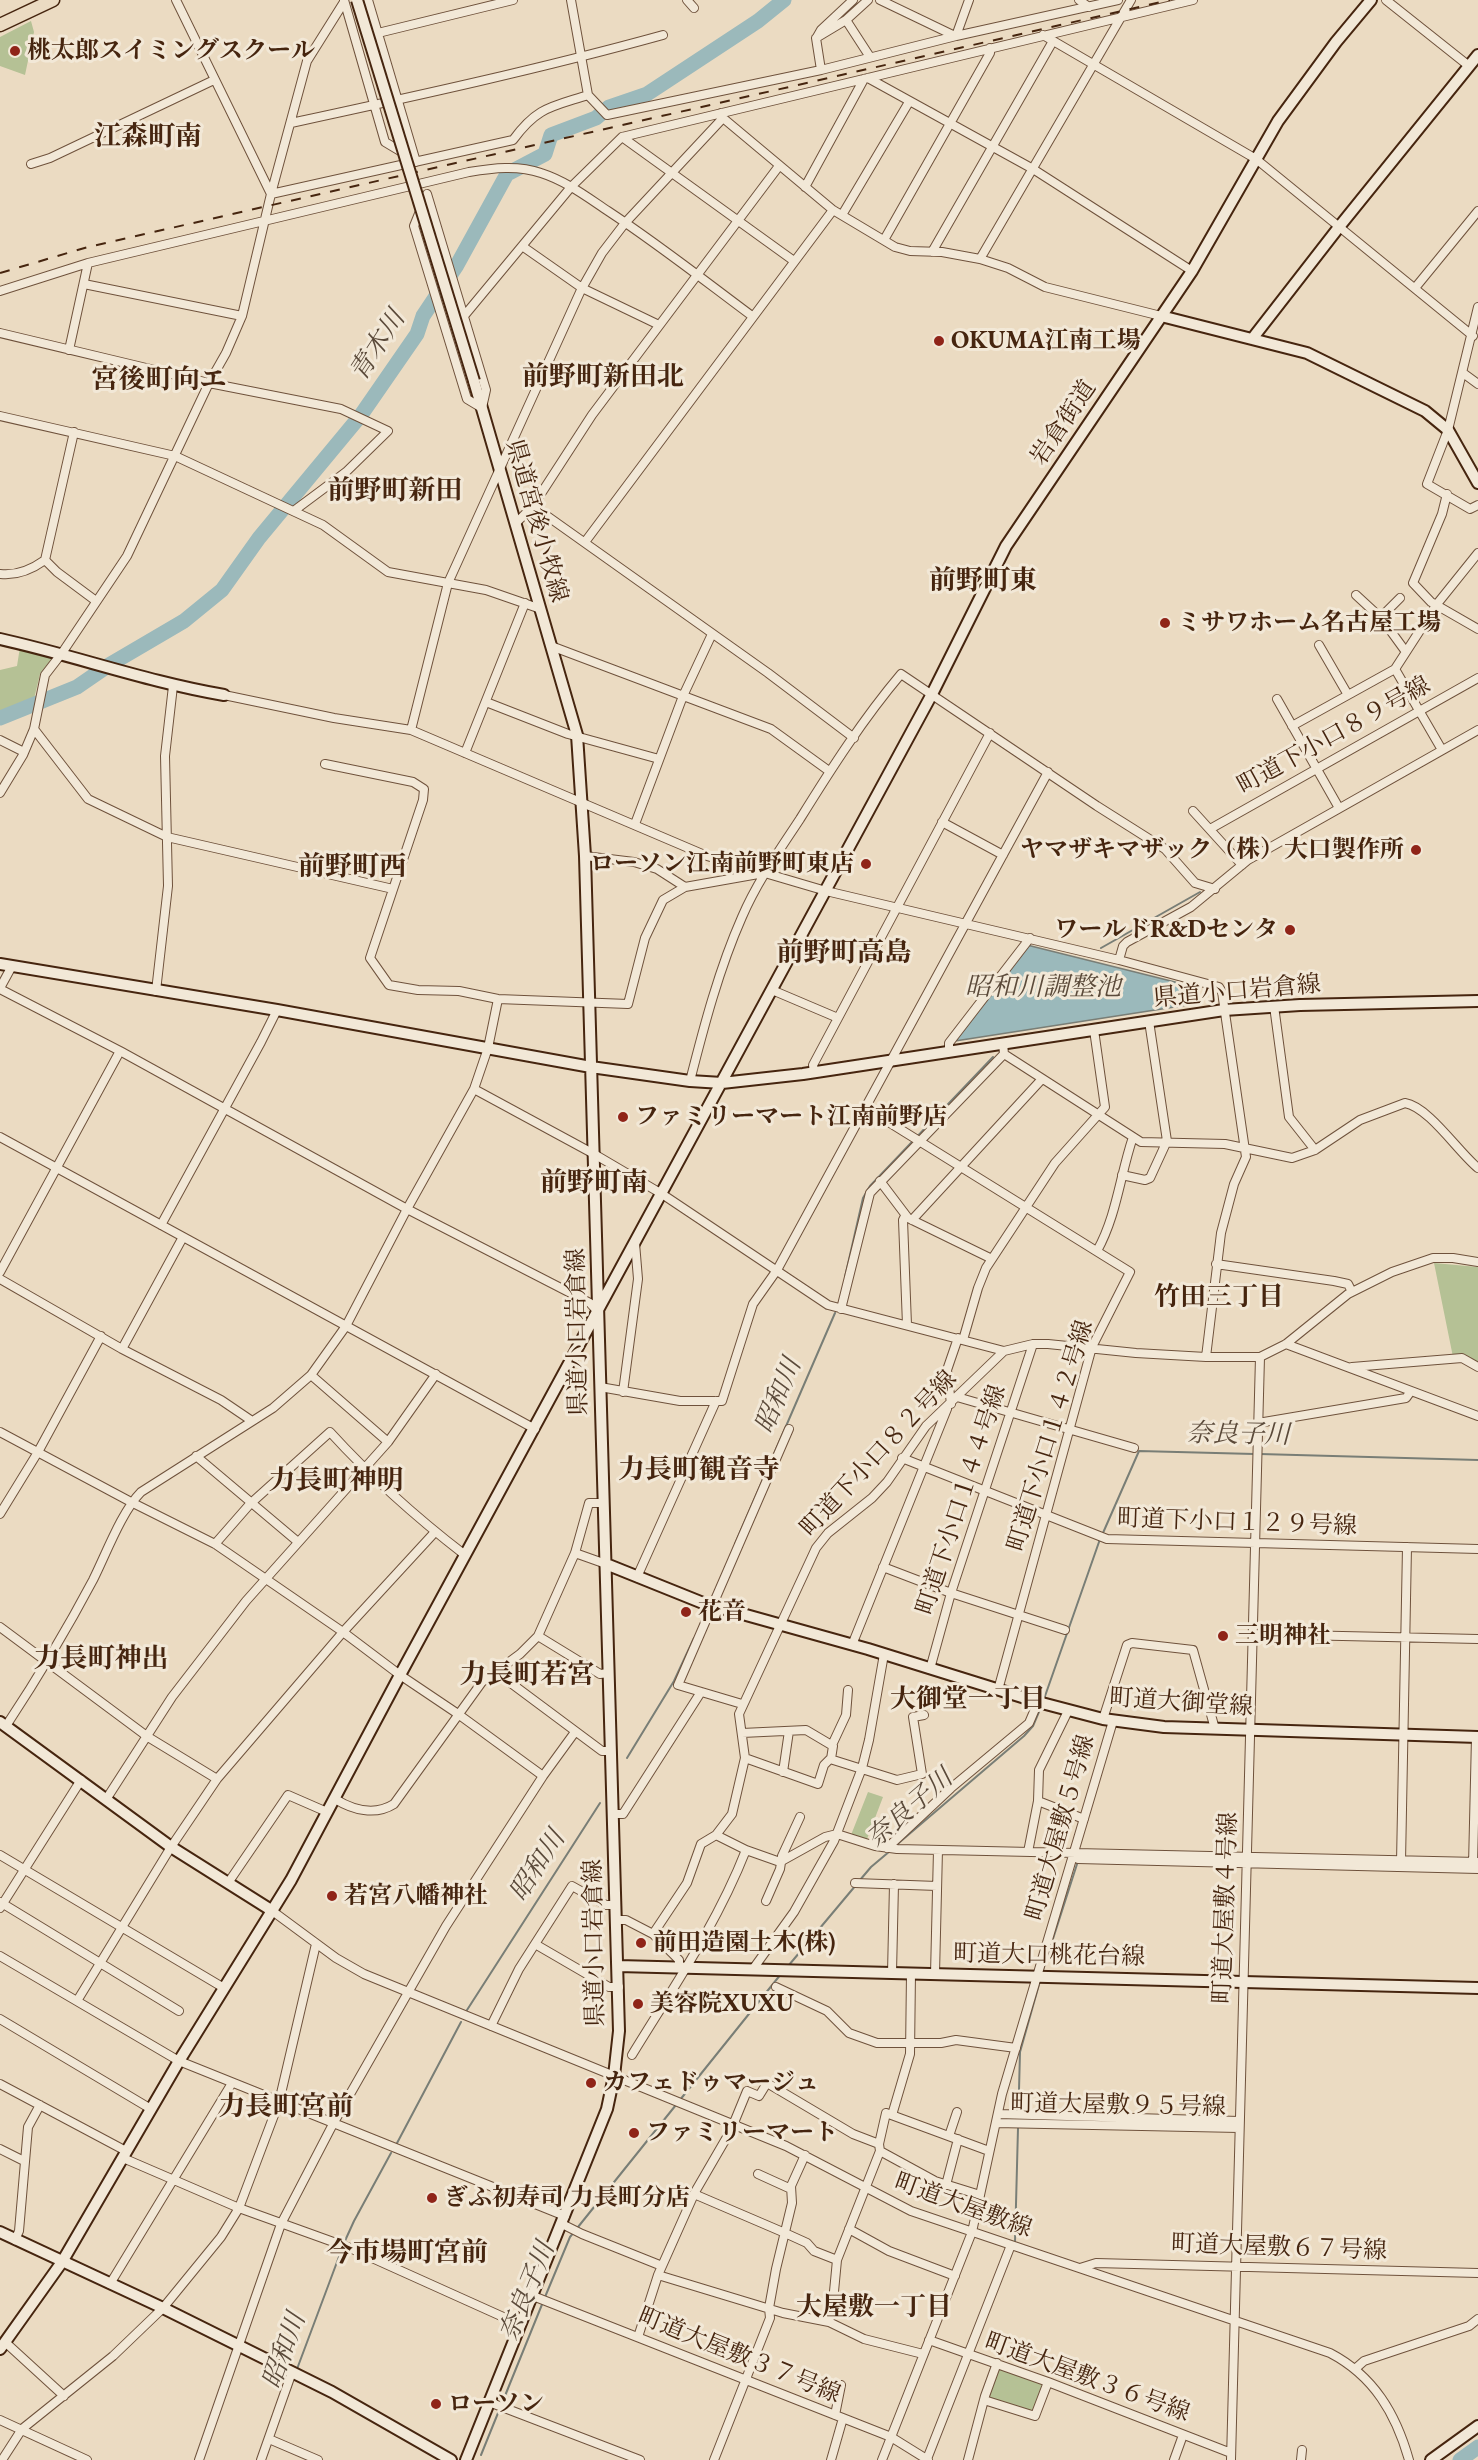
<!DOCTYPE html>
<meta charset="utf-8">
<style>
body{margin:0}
canvas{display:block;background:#ebdbc2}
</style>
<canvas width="1478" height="2460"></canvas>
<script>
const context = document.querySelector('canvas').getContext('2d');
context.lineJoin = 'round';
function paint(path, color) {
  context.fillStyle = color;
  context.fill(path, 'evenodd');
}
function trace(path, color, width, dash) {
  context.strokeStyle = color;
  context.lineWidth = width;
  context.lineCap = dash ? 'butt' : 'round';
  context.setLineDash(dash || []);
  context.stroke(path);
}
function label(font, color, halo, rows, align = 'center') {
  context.font = font + ' "EB Garamond","Noto Serif JP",serif';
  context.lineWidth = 6;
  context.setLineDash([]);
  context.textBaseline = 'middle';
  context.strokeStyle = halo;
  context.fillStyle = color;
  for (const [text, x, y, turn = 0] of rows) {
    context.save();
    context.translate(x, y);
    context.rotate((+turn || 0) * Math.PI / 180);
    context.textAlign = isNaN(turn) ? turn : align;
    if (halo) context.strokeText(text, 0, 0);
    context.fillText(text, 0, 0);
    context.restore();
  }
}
paint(new Path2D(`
 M31,21l3,11 -9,43 -25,-9v-29z
 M20,647l34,9 -14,18 -6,25 -34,14v-43l17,-4z
 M1434,1263l44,4v98l-25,-8z
 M868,1792l15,5 -16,42 -16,-4z
 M997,2363l51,19 -13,34 -51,-16z`), '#b5c195');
const water = new Path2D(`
 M1027,945l148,37 18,9 1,13 -239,37z`);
paint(water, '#9bb9bb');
trace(water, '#797e76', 1.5);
trace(new Path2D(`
 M1101,948l99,-56
 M845,1277l18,-79 7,-12 123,-129
 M1260,1454l218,6
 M735,1544l100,-231
 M1044,1699l55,-157 40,-91 115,3
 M627,1758l47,-77 20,-43
 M894,1847l130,-111 9,-10 8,-19
 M860,1880l11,-13 19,-16
 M789,1965l67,-80
 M1042,1973l36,-112
 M467,2010l133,-207
 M396,2145l65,-123
 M1015,2242l5,-190 20,-71
 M344,2243l10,-22 37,-68
 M545,2297l25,-60 211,-263
 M297,2369l43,-115
 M287,2397l7,-20
 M481,2455l62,-153`), '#797e76', 2);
trace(new Path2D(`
 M0,718l77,-31 32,-22 75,-44 38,-31 37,-52 102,-123 56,-81 6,-18 34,-51 50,-91 38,-20 6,-19 45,-17 13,-11 38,-13 111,-73 26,-21
 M1460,2460l18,-13`), '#9bb9bb', 15);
const street = new Path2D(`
 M176,0l95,194
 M344,0l41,142 20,12
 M368,0l48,162
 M687,0l7,8
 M868,0l-22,20 -30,18 5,32 135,-34 162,-36
 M880,0l75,36
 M1079,0l10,7
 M1386,0l83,66
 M846,20l24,37
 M378,33l135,-33
 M1043,35l213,124 217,177
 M956,36l13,-36
 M817,37l4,-7 32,-30
 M868,78l165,91 159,102
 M588,95l19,20 214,-45
 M721,113l2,5 110,92 62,37 15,4 32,1 38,7 28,9 37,19 116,29
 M291,123c125,-27 249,-54 372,-88
 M622,137l172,124
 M31,164l19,-6 164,-78
 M805,187l59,-108
 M271,194l242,-54c24,-33 38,-33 75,-45l-17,-95
 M427,194l59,196 -4,18 -15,-9 -53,-173z
 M842,215l67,-113
 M884,240l106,-187v-5
 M522,246l60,42 77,37
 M932,252l121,-211
 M980,259l151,-259
 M84,284l158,32
 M1415,288l63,-77
 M0,291l88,-28 381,-91c24,-4 49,-7 72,1 25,8 46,24 67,38 50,33 97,70 144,105
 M1478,307l-30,123 -21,54 43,25 8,-4
 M464,316l107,-129 51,-50 571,-137
 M0,333l209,50 132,26 47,22 -42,41 -51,38
 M69,350l19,-87
 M1463,373l15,11
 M0,416l175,40 148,69 65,47 98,18 52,18
 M1447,494l-5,20 -29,69 18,19 47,27
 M533,506l235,167 86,65
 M516,523l17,-17 59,-91 187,-249
 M585,542l248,-332
 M45,560l12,12 39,29
 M0,574c17,2 31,-4 45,-14l29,-128
 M1356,595l26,24 24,33 -11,17 47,81
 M1380,618l20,-20
 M1319,645l29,50
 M551,646l220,83 58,42
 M1406,652l31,-48 41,-51
 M224,695l110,23 77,12 296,126 119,35 293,69 100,27 3,5 24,165 -12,27 -13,49 -15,124
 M1277,699l62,109
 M486,702l82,32 91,25
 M1292,726l103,-57
 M34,729l54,70 79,38 226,52
 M411,730l37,-147 133,-293 21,-37 23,-30 98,-105
 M0,740l24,12
 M465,753l60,-150
 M325,764l88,18 11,7 -1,11 -53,158 19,27 29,5 41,1 39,8 130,5 17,-66 18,-38 22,-13
 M0,793l23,-38 11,-26 11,-54 17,-22 65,-97 82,-173 17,-30 16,-37 29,-122 36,-133 37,-59
 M1193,811l49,54
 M942,822l61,33
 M635,824l48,-128 29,-62
 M1210,829l268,-151
 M585,856l49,6 23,7 28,18 79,-14
 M1119,960l4,-14 4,-4 64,-35 57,-47 230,-130
 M0,988l12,-22
 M0,989l120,62 287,158 183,94 8,9
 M772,990l66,28
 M156,991l12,-105 -3,-130 8,-70
 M1274,1006l15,111 26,33
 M1003,1043l1,11 137,88 84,2 67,14 23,-8 45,-30 45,-17c24,4 54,50 73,65
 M949,1052v-9l81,-105
 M814,1072l-1,-7 177,-332
 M690,1081c14,-55 29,-112 52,-164 15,-35 37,-66 58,-98 31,-50 63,-100 101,-145l196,132 68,43 30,34 20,6
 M474,1089l120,65 68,40 166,111 176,46
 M866,1108l264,164 -38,75 -94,343
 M0,1137l535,292
 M1122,1175l23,5 5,-2 17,-37 -18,-120
 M880,1181l28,37 84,41
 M905,1216l-2,4 4,105
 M912,1220l130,-141
 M161,1225l100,-183 16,-32
 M1097,1251c20,-36 23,-76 36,-114
 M1216,1264l118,17 14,3 4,8
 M0,1272l120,-221
 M0,1279l122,70 99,51 31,21
 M841,1309l29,-116 134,-139
 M963,1340l15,-52 8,-20 69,-105 50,-56 -11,-77
 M1286,1344l192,72
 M122,1349l61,-112
 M1352,1367l110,-9 16,9
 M311,1375l77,67
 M600,1387l80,14h42l31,-97 24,-34 271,-498
 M623,1392l15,-113 -3,-36
 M957,1397l177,51
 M951,1404l-4,-34 11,-32
 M1258,1423l148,-25 5,-7
 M0,1432l131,70 84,42 128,88 57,43 58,39 85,62
 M196,1456l102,86
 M902,1458l205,81 371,10
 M0,1514l38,-62 63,-116
 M215,1544l35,-40 80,-72c41,45 87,86 135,123
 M575,1553l31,11
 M883,1567l68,26 114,37
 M637,1577l79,-176
 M0,1627l148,110 69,42
 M1252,1634l226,5
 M538,1636l62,38 9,-1
 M852,1645l95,-236
 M930,1669l21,-76 82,-249
 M496,1672l106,79h9
 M742,1704l-64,-19 111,-256
 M1103,1719l24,-74 5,-2 61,7 22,79
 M6,1726c31,-47 60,-95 87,-146 13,-26 29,-69 48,-88l132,-84 38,-33 35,-49 61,-117 67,-120 14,-41 10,-49
 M742,1733l64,-3 27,16 -2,13
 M832,1745l14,-30 2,-25
 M745,1758l73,26 6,-19 6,-6 67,21 25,-6 -9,-57 11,-2
 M783,1772l6,-41
 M107,1798l65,-101 74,-96 142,-159 48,-68
 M335,1799c18,11 40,17 59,5l88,-122 38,-28 18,-18 37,-83 14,-50h14
 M1038,1801l46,18
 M613,1814h10l78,-122
 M716,1835l30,15 34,12 45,-25 12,-3 38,12 22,3 581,13
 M887,1848l64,-60 78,-65 9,-21
 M1028,1852l10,-51 1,-31 29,-59
 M1074,1853l4,6 400,10
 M0,1855l224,133
 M1401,1862l6,-315
 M1473,1865l3,-128
 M228,1883l60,-88 39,17
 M855,1883l82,3
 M766,1901l14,-32 2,-13 18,-39
 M0,1902l179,109
 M0,1908l81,-128
 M271,1910l65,48 28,16 422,172 125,65 419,142c44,23 66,61 79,107
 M616,1920h10l27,14
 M535,1944l74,43h10
 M0,1956l179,105 386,155
 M679,1967v-7l-26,-26 34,-51 14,-39 15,-9 16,-21 13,-56 -6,-44 77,-166 12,-15 44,-35 15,-16 39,-56 78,-75 29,-7h15l88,9 70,4h54l26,-13 62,-50 44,-22 41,-14h20l25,4
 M753,1969l41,-57 40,-71 28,-73 7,-28 15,-86
 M892,1973l2,-89
 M935,1974l3,-124
 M776,1987l51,24 22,22 28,10h64l15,-3 60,8
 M77,2001l94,-154 46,-68 126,-147 92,-100
 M0,2019l151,90
 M491,2026l28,-57 53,-83 34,19h10
 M632,2055c41,-67 85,-131 114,-205
 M0,2084l126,67
 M998,2114l241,7
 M892,2115l18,-61 1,-81
 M996,2123l243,5
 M949,2136l8,-24
 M0,2149l24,12
 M123,2158l116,50 111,40 171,77
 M758,2174l33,15
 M946,2185l12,-46
 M694,2194l91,39 22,10 7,8 23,9
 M980,2195l-45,-14 -55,-30 -1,-7 7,-31 103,38
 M562,2224l20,10 80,32
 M849,2229l40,22 66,25
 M15,2240l4,-9 9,-104 12,-22
 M1080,2268l16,-5 382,10
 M658,2275l125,38 46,9 35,17 59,15
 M110,2284l122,-201
 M533,2296l358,141 37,23
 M829,2322l4,-20 4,-42 43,-109
 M638,2337l20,-62 37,-83 36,-62 16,-39 12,5 8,-13 86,51 26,10
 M929,2340l119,42 183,71
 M5,2342l59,54
 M1355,2369l9,-8 105,-35 9,-7
 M984,2400l51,16 13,-34
 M489,2402l151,58
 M835,2415l6,-30
 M0,2420l87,40
 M269,2439l49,21
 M927,2459l84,-214
 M2,2460l20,-31 91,-73 50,-48 58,-71 18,-29 40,-106 37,-158
 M199,2460l82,-236 52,-100 113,-198 97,-150 32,-44
 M261,2460l31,-88
 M714,2460l56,-142 -1,-10 7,-39 16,-66 -1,-17 14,-31
 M831,2460l12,-42
 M882,2460l90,-228 30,-138 111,-373
 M968,2460l17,-64 12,-33
 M1174,2460l9,-25
 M1231,2460l29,-1103
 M1301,2460l1,-10`);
const secondary = new Path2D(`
 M1161,316l146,37 118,58 23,19 30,53
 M1252,339l87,-112 139,-172
 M0,639c76,17 148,43 224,56
 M0,964l277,46 314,57 99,14 32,2 81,-9 421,-64 76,-5 178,-4
 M606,1564l97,39 165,46 170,53 65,17 61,8 314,10
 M0,1722l171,125 100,63
 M618,1966l860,22
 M0,2232l163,76 169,84 119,68
 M0,2349l62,-87 117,-201 112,-181 109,-205 532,-981 74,-148 186,-275 86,-150 58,-79 35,-42
 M466,2460l141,-351 7,-33 5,-45 -34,-1175 -8,-121 -103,-354
 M1431,2460l47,-34`);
const primary = new Path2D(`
 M0,25l53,-25`);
trace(street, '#6f523c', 10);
trace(secondary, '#46250f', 14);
trace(primary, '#46250f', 15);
trace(street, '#f2e8d7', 8);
trace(secondary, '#f2e8d7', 10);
trace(primary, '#ebdbc2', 12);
trace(new Path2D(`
 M0,273l88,-26 1082,-247`), '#46250f', 2, [10, 10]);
const secondaryBridge = new Path2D(`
 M357,0l117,381`);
trace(secondaryBridge, '#46250f', 14, []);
trace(secondaryBridge, '#f2e8d7', 10);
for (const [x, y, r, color] of [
 [15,51,6,"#8f2418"],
 [939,341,6,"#8f2418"],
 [1165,623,6,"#8f2418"],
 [1416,850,6,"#8f2418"],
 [866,864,6,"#8f2418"],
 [1290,930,6,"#8f2418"],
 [623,1117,6,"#8f2418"],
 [686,1612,6,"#8f2418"],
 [1223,1636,6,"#8f2418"],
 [332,1896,6,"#8f2418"],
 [641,1943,6,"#8f2418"],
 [638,2004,6,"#8f2418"],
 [591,2083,6,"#8f2418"],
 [634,2133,6,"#8f2418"],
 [432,2198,6,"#8f2418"],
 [436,2404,6,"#8f2418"]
]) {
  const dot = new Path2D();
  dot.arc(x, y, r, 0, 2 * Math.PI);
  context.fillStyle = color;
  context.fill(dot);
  trace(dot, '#f2e8d7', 2);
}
label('bold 24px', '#46250f', '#f2e8d7', [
 ["桃太郎スイミングスクール",27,51],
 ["OKUMA江南工場",951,341],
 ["ミサワホーム名古屋工場",1177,623],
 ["ヤマザキマザック（株）大口製作所",1404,850,"right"],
 ["ローソン江南前野町東店",854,864,"right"],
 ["ワールドR&Dセンタ",1278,930,"right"],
 ["ファミリーマート江南前野店",635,1117],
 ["花音",698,1612],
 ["三明神社",1235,1636],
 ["若宮八幡神社",344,1896],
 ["前田造園土木(株)",653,1943],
 ["美容院XUXU",650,2004],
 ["カフェドゥマージュ",603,2083],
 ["ファミリーマート",646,2133],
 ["ぎふ初寿司 力長町分店",444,2198],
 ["ローソン",448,2404]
], 'left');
label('24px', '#46250f', '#f2e8d7', [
 ["岩倉街道",1064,423,-56],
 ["県道宮後小牧線",536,521,74],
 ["町道下小口８９号線",1334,736,-29],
 ["県道小口岩倉線",1237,992,-5],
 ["県道小口岩倉線",578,1332,-91],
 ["町道下小口１４２号線",1051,1436,-73],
 ["町道下小口８２号線",879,1454,-47],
 ["町道下小口１４４号線",962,1500,-72],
 ["町道下小口１２９号線",1237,1523,2],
 ["町道大御堂線",1181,1703,4],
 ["町道大屋敷５号線",1061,1828,-74],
 ["町道大屋敷４号線",1226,1908,-88],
 ["県道小口岩倉線",595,1943,-91],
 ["町道大口桃花台線",1049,1956,1],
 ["町道大屋敷９５号線",1118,2106,1],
 ["町道大屋敷線",963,2206,20],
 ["町道大屋敷６７号線",1279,2248,2],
 ["町道大屋敷３７号線",739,2356,22],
 ["町道大屋敷３６号線",1087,2378,20]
]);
label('italic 26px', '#5b4a3a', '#f2e8d7', [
 ["青木川",378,346,-57],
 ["昭和川調整池",1043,988],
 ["昭和川",779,1396,-67],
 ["奈良子川",1238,1435,1],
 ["奈良子川",910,1809,-41],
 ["昭和川",538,1866,-57],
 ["奈良子川",528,2292,-68],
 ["昭和川",285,2351,-70]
]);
label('bold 26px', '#46250f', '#f2e8d7', [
 ["竹田三丁目",1219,1298],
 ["大御堂一丁目",968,1700],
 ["大屋敷一丁目",874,2308]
]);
label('bold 27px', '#46250f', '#f2e8d7', [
 ["江森町南",148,138],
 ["前野町新田北",603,378],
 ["宮後町向エ",159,381],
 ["前野町新田",395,492],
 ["前野町東",983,582],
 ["前野町西",352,868],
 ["前野町高島",844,954],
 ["前野町南",594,1184],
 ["力長町観音寺",699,1471],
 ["力長町神明",336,1482],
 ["力長町神出",101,1660],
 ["力長町若宮",527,1676],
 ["力長町宮前",286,2108],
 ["今市場町宮前",407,2254]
]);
</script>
